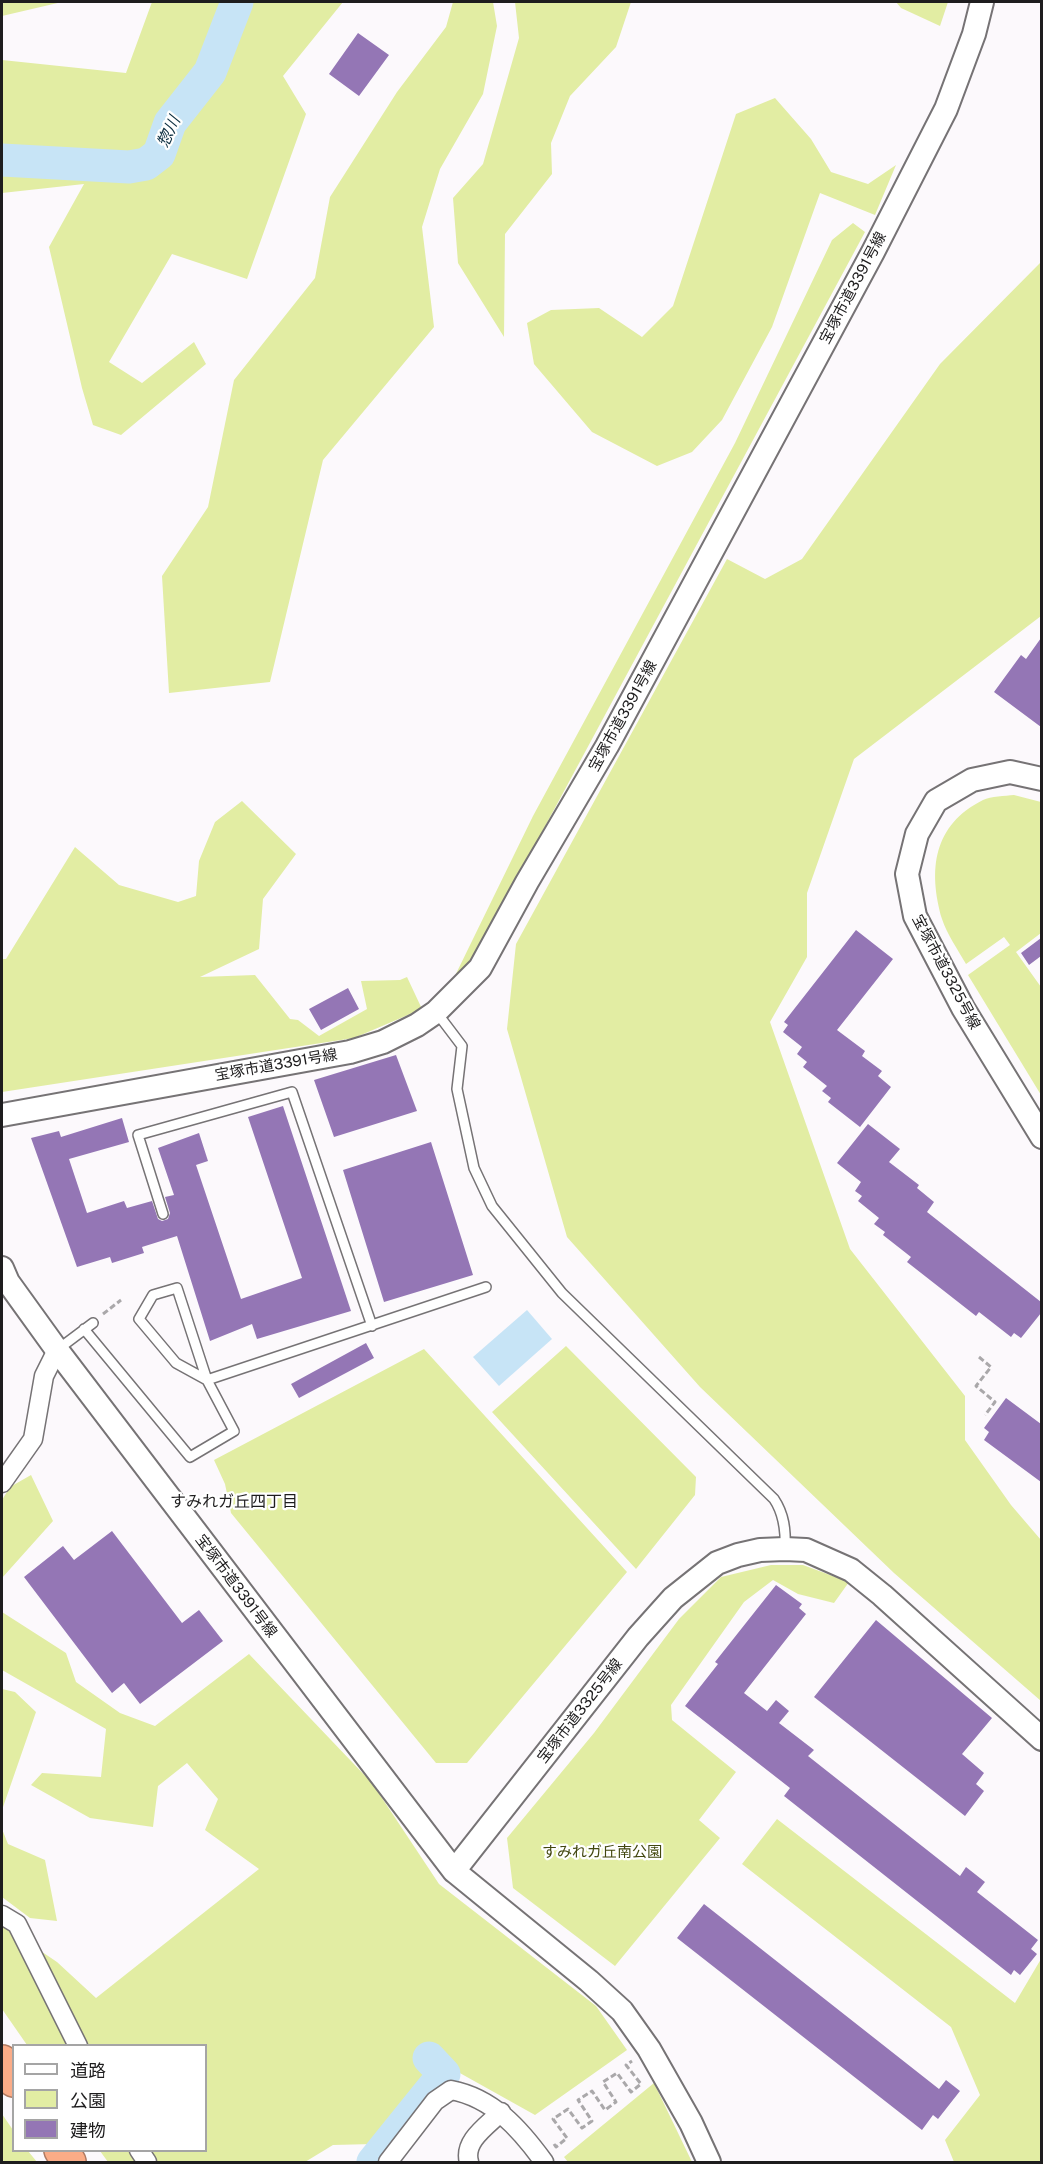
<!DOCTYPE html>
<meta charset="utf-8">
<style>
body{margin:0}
#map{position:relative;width:1043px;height:2164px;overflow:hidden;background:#fcf9fc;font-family:"Public Sans","Noto Sans JP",sans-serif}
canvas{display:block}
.frame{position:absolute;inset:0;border:3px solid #1e1d1e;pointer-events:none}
.legend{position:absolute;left:12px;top:2044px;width:195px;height:108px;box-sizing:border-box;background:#fff;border:2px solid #a5a5a5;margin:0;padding:8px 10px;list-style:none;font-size:18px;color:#1e1d1e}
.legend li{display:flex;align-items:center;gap:12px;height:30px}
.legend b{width:30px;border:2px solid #a5a5a5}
</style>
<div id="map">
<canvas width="1043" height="2164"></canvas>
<div class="frame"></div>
<ul class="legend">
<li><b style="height:8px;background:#fff"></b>道路</li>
<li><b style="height:16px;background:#e2eda3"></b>公園</li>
<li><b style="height:16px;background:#9476b5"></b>建物</li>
</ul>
</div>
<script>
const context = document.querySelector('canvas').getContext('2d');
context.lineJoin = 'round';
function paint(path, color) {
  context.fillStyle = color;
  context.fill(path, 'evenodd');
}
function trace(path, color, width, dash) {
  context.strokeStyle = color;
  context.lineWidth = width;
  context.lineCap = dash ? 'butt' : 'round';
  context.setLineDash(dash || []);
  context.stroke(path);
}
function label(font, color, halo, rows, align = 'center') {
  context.font = font + ' "Public Sans","Noto Sans JP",sans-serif';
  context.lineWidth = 4.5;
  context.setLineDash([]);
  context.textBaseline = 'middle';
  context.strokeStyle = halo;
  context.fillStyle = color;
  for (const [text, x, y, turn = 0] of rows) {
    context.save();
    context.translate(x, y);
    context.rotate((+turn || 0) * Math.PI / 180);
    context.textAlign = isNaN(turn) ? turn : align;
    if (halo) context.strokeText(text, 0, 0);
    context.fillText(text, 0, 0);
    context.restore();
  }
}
paint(new Path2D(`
 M2,2h60l-60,14z
 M152,2h191l-60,74 23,38 -59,165 -75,-25 -63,108 33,21 52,-41 12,22 -85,71 -28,-10 -11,-37 -33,-141 35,-63 -82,9v-133l124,13z
 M453,2h40l4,24 -14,68 -43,75 -18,58 12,100 -111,133 -53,222 -101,11 -7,-117 46,-69 26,-127 81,-102 15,-81 67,-105 49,-65z
 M515,2h116l-15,45 -46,49 -19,47 1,31 -47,60 -1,103 -46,-74 -5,-65 30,-34 36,-126z
 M896,2h52l-8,24 -39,-18z
 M775,98l36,41 20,33 37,12 28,-19 -21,50 -55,-22 -48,134 -50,93 -30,32 -35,14 -65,-34 -58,-68 -7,-41 24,-13 48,-2 43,29 31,-31 63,-192z
 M853,223l12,9 -386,717 -28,35 82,-168 202,-373 97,-203z
 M1041,262v354l-187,143 -47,134v64l-37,65 80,227 115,147v44l46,65 30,35v161l-147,-128 -194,-186 -133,-150 -60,-208 9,-85 211,-385 38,20 37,-20 138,-195z
 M1014,795l27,7v131l-25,19 25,35v108l-73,-120 42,-30 -6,-8 -38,27c-8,-14 -19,-30 -24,-45 -14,-49 -9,-94 41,-119 8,-4 22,-4 31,-5z
 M242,801l54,53 -33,45 -4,50 -59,28 55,-2 35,44 8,1 21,16 48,-27 -6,-28 39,-1 7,-3 15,32 -68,29 -352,54v-133h4l69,-112 44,38 59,17 18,-6 3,-35 16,-39z
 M566,1346l130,131 -1,18 -59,74 -144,-157z
 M424,1349l203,223 -160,191h-31l-205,-250 -6,-29 -11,-24z
 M31,1475l22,46 -51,57v-78l8,-13z
 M771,1565h32l46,17 -15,21 -36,-9 -25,-14 -29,22 -73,103 1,15 64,52 -37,48 21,18 -105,128 -102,-78 -6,-50 87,-105 85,-114 42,-42z
 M2,1612l64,41 10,29 44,31 35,13 94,-72 123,129 67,101 157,122 31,44 -92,65 -77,-43 -35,12 -50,60 -40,1 -28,17h-197l-8,-11 106,-1v-104l-179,-1 -25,-36v-84l55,37 39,36 163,-129 -54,-39 13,-31 -31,-36 -29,23 -5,41 -63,-9 -59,-33 11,-12 59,4 5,-48 -104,-59z
 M2,1689l13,3 21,20 -34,98z
 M777,1819l238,184 26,-44v203h-87l-9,-22 35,-45 -29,-68 -209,-163z
 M2,1829l6,15 37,16 12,61 -27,-3 -28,-21z
 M654,2083l38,79h-124l-4,-5z
 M2,2114l11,16 1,20 14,1 9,11h-35z`), '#e2eda3');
paint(new Path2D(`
 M527,1310l25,29 -53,47 -26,-29z`), '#c7e4f6');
trace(new Path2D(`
 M2,160l127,7 17,-3 13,-10 11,-31 40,-51 27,-70
 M373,2162l71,-88 -15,-16`), '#c7e4f6', 33);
paint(new Path2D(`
 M358,33l31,22 -30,41 -30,-22z
 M1041,638v89l-47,-35 27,-37 5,4z
 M856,930l37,29 -56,71 28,21 -3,5 20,15 -4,5 13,11 -31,40 -32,-25 3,-4 -9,-7 5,-5 -24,-19 4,-5 -10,-8 5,-7 -19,-15 5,-7 -4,-3z
 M1041,938v18l-12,9 -8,-12z
 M348,988l11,21 -38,21 -12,-21z
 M396,1055l21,56 -83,26 -20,-57z
 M283,1106l68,205 -94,28 -5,-15 -42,17 -33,-105 -35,11 2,6 -32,10 -2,-6 -33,10 -46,-129 28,-7 2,6 61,-19 7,24 -60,17 18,54 37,-12 3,7 25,-7 6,18 4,2 6,-2 2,-6 -5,-16 9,-2 -16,-47 41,-15 9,28 -12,4 45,134 61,-21 -54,-161z
 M868,1124l32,25 -11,13 30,23 -2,3 17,14 -7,10 114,90v11l-20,25 -7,-5 -3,4 -32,-25 -3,4 -69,-54 4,-5 -28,-22 2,-3 -11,-8 5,-6 -21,-17 4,-5 -7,-5 6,-9 -24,-19z
 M431,1142l42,133 -89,27 -41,-132z
 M366,1343l8,15 -75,40 -8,-14z
 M1006,1398l35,26v58l-57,-42 5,-8 -5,-4z
 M112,1531l70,92 17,-13 24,31 -83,63 -16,-21 -12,10 -88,-116 39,-31 11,14z
 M776,1585l26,19 -3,4 7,6 -62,79 23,18 9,-11 13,11 -10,12 35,27 -6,6 152,120 6,-9 19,15 -8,10 61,48 -7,9 6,5 -17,21 -6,-5 -3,5 -227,-179 6,-8 -105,-82 33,-42 -3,-2z
 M876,1620l116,98 -30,36 22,19 -8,11 8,7 -19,25 -151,-119z
 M704,1904l235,185 7,-9 14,11 -22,28 -5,-4 -11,15 -245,-192z`), '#9476b5');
const service = new Path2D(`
 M437,1013l25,33 -5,43 17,79 18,38 70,87 212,206c10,15 12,31 11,50
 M163,1214l-25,-79 154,-43 80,234
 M84,1329l106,128 44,-26 -27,-51 -31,-17 -37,-44 14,-24 24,-7 30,92 279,-93
 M57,1350l36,-27`);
const minor = new Path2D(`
 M2,1483l31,-44 11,-63 13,-26
 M2,1915l15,9 61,122
 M139,2150l8,12
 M388,2162l47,-61 16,-11c42,8 69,39 93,72
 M469,2162c-6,-21 18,-36 32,-50`);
const tertiary = new Path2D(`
 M1042,779l-32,-7 -38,8 -36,21 -19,33 -10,40 8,42 48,92 79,129
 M2,1115l348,-63 33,-10 34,-17 19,-13 44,-44 47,-86 80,-136 266,-494 73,-143 28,-75 8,-32
 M2,1268l6,14 49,68 397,521
 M709,2162l-18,-39 -42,-74 -27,-38 -33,-30 -135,-110 184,-234 35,-39 44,-35 21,-8 22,-5 25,-1 21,1 45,20 31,25 160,144`);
const motorway = new Path2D(`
 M2,2062l12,18
 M61,2150l8,12`);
trace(service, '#767375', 12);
trace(minor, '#767375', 21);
trace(tertiary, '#767375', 26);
trace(motorway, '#ae7a62', 36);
trace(new Path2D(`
 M103,1314l18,-14
 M979,1357l12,10 -15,19 19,16 -10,13
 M554,2144l2,3 11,-9 -14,-19 15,-10 14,19 10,-7 -14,-21 14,-9 13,19 11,-8 -13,-20 14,-9 14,19 10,-8 -15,-19 6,-4`), '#aaa8aa', 3, [6, 3]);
trace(service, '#fff', 9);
trace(minor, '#fff', 18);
trace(tertiary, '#fff', 22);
trace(motorway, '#fbac87', 33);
label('15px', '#1e1d1e', '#fff', [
 ["宝塚市道3391号線",853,288,-62],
 ["宝塚市道3391号線",623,716,-61],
 ["宝塚市道3325号線",946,972,62],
 ["宝塚市道3391号線",276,1065,-10],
 ["宝塚市道3391号線",236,1586,53],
 ["宝塚市道3325号線",580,1711,-52]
]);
label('15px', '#42470f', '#fff', [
 ["すみれガ丘南公園",602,1852]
]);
label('italic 16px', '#0a2d3f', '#fff', [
 ["惣川",169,132,-65]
]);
label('16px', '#1e1d1e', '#fff', [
 ["すみれガ丘四丁目",234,1502]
]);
</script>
